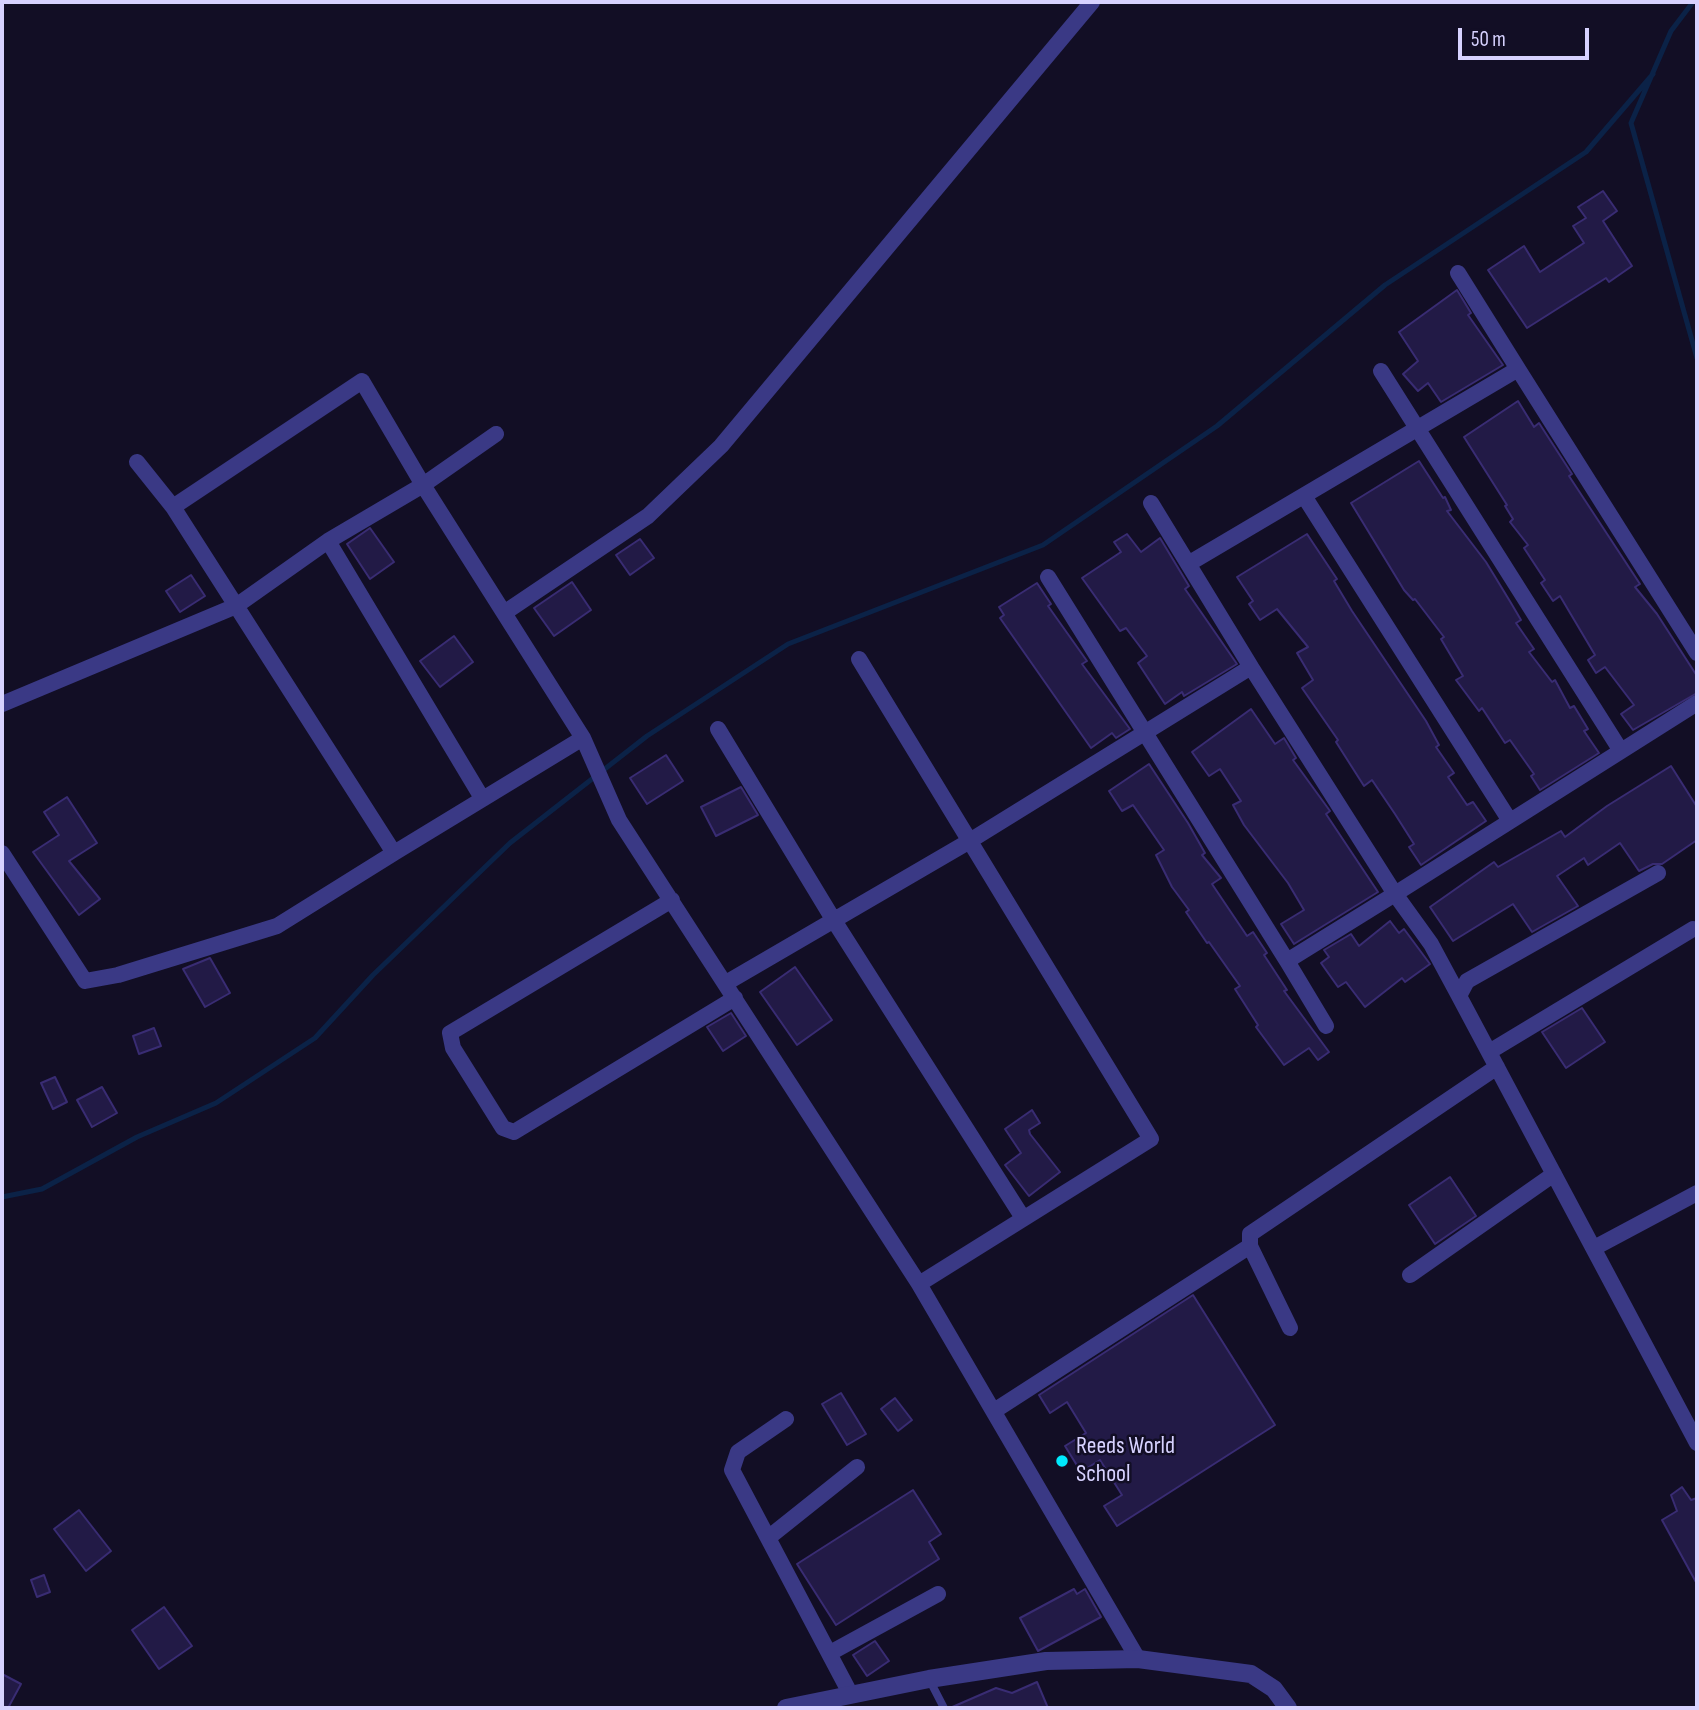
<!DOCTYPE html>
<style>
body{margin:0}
#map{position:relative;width:1699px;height:1710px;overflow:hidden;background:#120e25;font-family:"Sofia Sans Condensed",sans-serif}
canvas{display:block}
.frame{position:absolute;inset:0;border:4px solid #d7d2ff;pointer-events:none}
.scale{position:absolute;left:1458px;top:28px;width:131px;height:32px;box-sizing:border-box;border:4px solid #d7d2ff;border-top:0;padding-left:9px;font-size:21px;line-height:24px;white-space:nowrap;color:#d7d2ff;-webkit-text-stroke:5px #120e25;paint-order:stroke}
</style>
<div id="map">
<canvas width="1699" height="1710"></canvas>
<div class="frame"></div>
<div class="scale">50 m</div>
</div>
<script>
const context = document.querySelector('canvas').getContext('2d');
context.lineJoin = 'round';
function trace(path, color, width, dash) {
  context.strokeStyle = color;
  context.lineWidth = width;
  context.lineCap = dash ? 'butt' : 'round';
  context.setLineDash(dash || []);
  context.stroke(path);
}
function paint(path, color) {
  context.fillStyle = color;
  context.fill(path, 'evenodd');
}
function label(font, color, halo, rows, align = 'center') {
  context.font = font + ' "Sofia Sans Condensed",sans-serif';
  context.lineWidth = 5;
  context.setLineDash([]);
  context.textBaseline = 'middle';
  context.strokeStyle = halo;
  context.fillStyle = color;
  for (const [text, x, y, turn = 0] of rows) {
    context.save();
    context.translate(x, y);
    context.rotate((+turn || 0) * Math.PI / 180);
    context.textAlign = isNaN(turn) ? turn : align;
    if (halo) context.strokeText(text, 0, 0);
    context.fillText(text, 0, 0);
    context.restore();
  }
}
trace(new Path2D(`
 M1693,2l-22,29 -40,92 66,235
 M2,1197l40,-8 95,-52 79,-34 99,-65 58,-63 137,-132 137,-107 141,-92 255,-99 174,-119 168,-141 201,-133 67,-78`), '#0b2247', 5);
const building = new Path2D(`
 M1603,191l14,20 -14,10 29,45 -23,16 -3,-4 -79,50 -39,-58 36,-24 16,26 44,-29 -11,-17 13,-8 -8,-11z
 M1457,290l14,23 -3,2 35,50 -62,37 -13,-19 -10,8 -15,-17 15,-13 -19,-29z
 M1518,401l16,26 5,-4 33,51 -3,2 71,108 -5,3 22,27 40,62v17l-64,37 -12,-16 13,-9 -29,-38 -9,6 -8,-13 7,-5 -35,-59 -7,5 -12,-18 4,-3 -21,-32 4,-3 -18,-23 3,-3 -8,-13 2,-1 -43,-68z
 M1419,461l24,37 2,-1 6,13 -4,1 39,51 25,41 10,17 -5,3 18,26 -5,3 23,30 3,-2 15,28 4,-2 14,23 -4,2 15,22 -59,37 -9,-14 3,-2 -24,-34 -5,3 -23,-35 -3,3 -23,-31 7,-4 -22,-37 3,-2 -29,-38 -2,1 -9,-10 -53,-87z
 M370,528l24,34 -24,17 -23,-35z
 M1127,534l14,18 19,-14 29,48 -4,3 52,75 -53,32 -2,-4 -17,12 -27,-41 9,-7 -21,-28 -6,3 -38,-53 39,-26 -7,-10z
 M1307,534l30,45 -3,2 18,30 74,110 13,24 -3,2 18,26 -6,4 19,28 6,-3 13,19 -65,44 -12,-18 5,-3 -19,-30 -23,-34 -8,6 -28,-44 2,-2 -36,-52 11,-8 -16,-27 11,-6 -31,-38 -17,11 -11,-16 4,-3 -16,-24z
 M640,539l14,19 -24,17 -14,-20z
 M191,575l14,21 -25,16 -14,-21z
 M572,582l19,28 -37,26 -20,-28z
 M1037,583l14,21 -3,2 39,55 -5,3 48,65 -14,9 -4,-5 -21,15 -91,-130 4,-3 -5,-8z
 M454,636l19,26 -33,25 -20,-26z
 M1251,709l24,35 9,-6 12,20 -3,2 37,51 -4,3 52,78 -84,52 -13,-20 23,-14 -16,-27 -44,-58 -11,-20 8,-4 -21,-32 -11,7 -17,-24z
 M666,755l17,26 -36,23 -17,-26z
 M1149,764l39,59 17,30 -3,2 19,23 -9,6 35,52 6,-4 14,21 -3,2 23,35 -3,1 45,61 -11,8 -9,-12 -25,17 -28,-38 2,-2 -23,-36 5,-3 -31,-44 -2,1 -21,-31 3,-2 -17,-23 -16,-32 8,-5 -31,-45 -11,6 -13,-20z
 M1671,766l26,41v33l-35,24h-9l-14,7 -19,-28 -32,22 -4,-7 -27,18 21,30 -46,26 -19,-28 -60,37 -23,-34 64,-45 4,5 63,-36 4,6 42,-31z
 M741,787l17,28 -42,21 -15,-29z
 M67,797l30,46 -28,18 31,38 -21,16 -46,-63 26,-17 -15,-23z
 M1390,921l9,12 5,-4 26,35 -25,18 -3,-4 -37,29 -19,-25 -8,5 -17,-24 8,-6 -5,-7 27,-16 8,12z
 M210,958l20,35 -25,14 -22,-38z
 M795,967l37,53 -35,25 -37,-53z
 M1582,1008l23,34 -39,26 -24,-36z
 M731,1013l15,23 -23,15 -16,-24z
 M154,1028l7,18 -22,8 -6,-18z
 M55,1077l12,25 -14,7 -12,-26z
 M102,1087l15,26 -25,14 -15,-27z
 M1032,1110l8,13 -11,7 1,4 30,38 -31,24 -24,-31 16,-12 -16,-24z
 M1450,1177l26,39 -41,28 -26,-39z
 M1193,1295l82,130 -158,101 -13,-20 18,-11 -22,-35 -19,12 -16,-26 21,-13 -19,-31 -17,11 -11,-18z
 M841,1393l25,41 -19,11 -25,-41z
 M895,1398l17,22 -14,11 -17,-22z
 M1682,1487l9,13 6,-2v86l-35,-64 15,-9 -6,-16z
 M913,1490l28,44 -12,8 10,17 -103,66 -39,-61z
 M79,1510l32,41 -25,20 -32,-42z
 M44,1575l6,17 -13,5 -6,-17z
 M1074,1589l3,5 8,-5 16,28 -63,34 -18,-33z
 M164,1607l28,39 -33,23 -27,-39z
 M875,1641l14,20 -22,15 -14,-21z
 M2,1674l19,10 -13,24h-6z
 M1037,1682l11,26h-98l46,-20 16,5z`);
paint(building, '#221a46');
trace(building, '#392c73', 2);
trace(new Path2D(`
 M929,1679l15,29`), '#3a3985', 8);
trace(new Path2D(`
 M1458,273l60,96
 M1381,371l240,380
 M137,462l36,45
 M1304,496l206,325
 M328,541l95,-56 73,-51
 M1188,564l330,-195 179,284
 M1048,577l239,384 108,-67 36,50 28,52
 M504,613l144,-97 73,-70 371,-444
 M859,659l292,480 -232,145
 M1251,667l144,227 302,-191
 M2,704l234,-98 92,-65 154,257
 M718,729l115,190 190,299
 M583,738l-189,115 -221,-346 189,-126 61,104 160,253 36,82 300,464 219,375
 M2,853l83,128 33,-6 159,-49 117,-73
 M1658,873l-191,108 -8,15 238,447
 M672,900l-222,133 3,15 50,80 11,4 221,-134
 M1287,961l39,65
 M726,983l242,-141 283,-175 -100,-164
 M1489,1052l204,-123
 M1594,1248l103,-55
 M1410,1275l144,-101
 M1290,1328l-40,-82v-12l247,-167
 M994,1411l256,-165
 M786,1419l-48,33 -6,18 119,225
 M768,1538l89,-71
 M830,1653l108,-59`), '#3a3985', 16);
trace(new Path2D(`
 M786,1708l143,-29 117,-18 92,-2 113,15 23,15 14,19`), '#3a3985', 18);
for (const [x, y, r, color] of [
 [1062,1461,7,"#00e9fd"]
]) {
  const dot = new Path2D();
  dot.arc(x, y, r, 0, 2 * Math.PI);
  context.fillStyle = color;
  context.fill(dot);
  trace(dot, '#120e25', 2.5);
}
label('24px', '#d7d2ff', '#120e25', [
 ["Reeds World",1076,1447],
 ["School",1076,1475]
], 'left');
</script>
